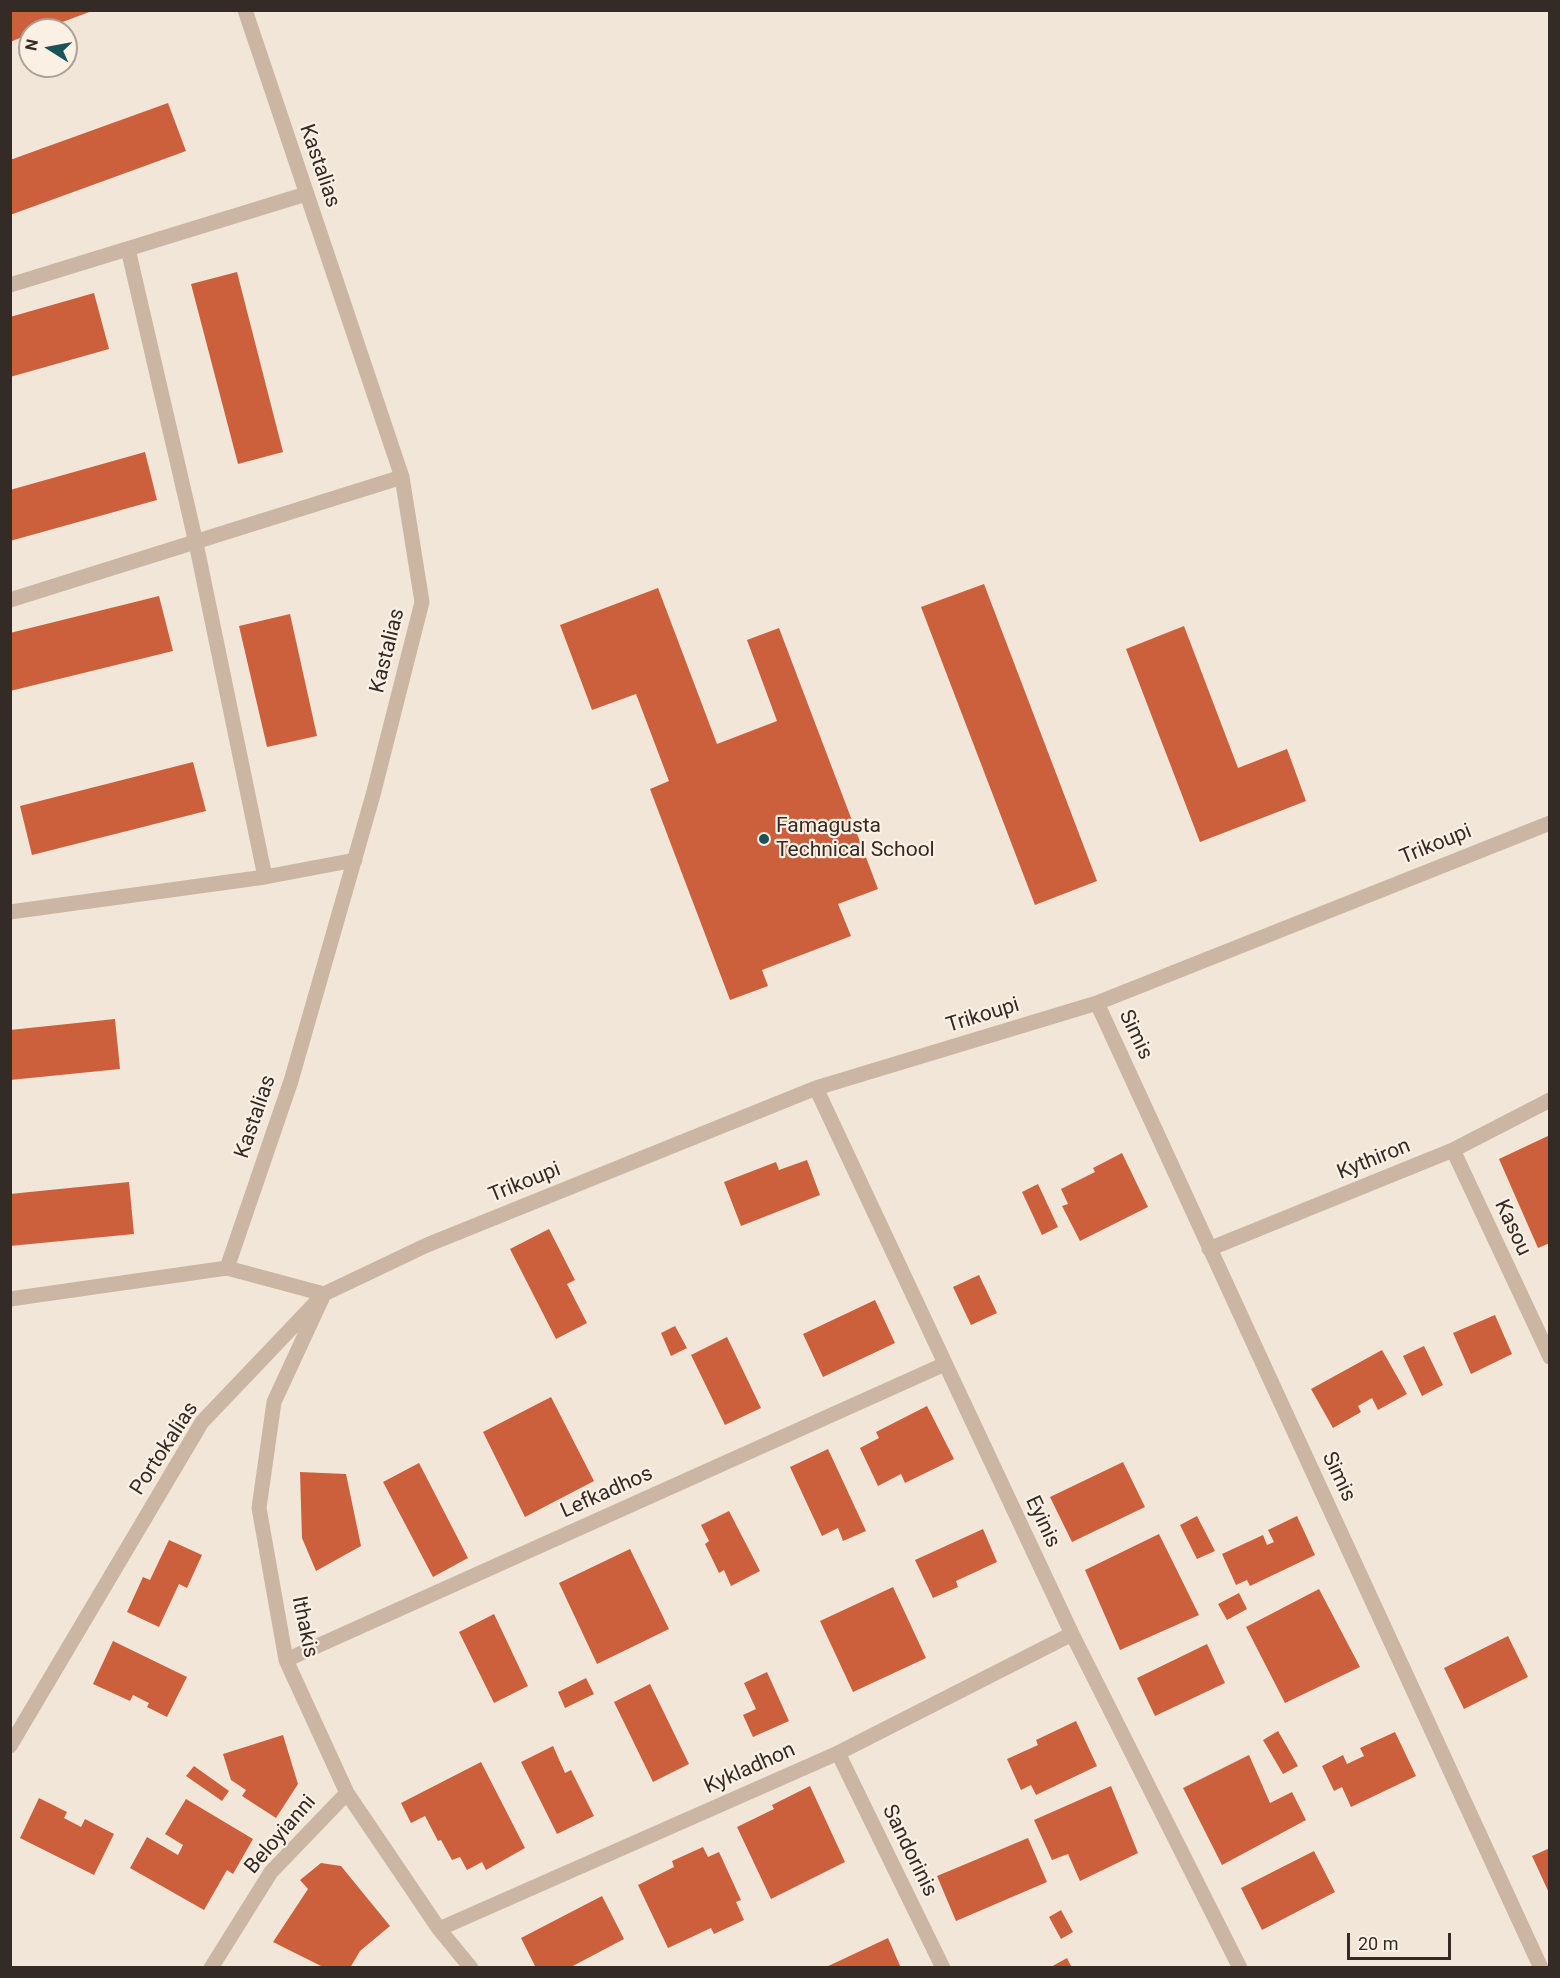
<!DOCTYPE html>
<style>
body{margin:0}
#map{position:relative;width:1560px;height:1978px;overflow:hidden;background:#f2e6d8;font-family:Roboto,sans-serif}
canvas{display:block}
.frame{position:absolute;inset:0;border:12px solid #352b26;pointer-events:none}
.north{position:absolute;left:18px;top:18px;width:60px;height:60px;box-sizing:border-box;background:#faf0e4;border:2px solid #aba198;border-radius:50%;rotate:281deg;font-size:16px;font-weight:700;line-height:24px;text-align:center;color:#352b26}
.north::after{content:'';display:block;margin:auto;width:21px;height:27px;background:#195459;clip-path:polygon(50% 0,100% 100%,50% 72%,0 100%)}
.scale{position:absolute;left:1347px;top:1933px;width:104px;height:27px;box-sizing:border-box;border:3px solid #352b26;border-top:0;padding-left:8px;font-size:18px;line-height:21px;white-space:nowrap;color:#352b26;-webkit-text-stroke:4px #faf0e4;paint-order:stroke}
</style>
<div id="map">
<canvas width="1560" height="1978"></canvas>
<div class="frame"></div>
<div class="north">N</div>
<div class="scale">20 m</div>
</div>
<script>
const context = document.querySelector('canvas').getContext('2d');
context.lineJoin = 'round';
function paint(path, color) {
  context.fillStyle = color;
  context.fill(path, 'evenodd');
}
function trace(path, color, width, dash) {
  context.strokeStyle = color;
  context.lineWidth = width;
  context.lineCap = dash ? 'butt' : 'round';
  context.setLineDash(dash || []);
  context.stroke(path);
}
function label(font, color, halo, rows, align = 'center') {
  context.font = font + ' Roboto,sans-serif';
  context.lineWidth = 4.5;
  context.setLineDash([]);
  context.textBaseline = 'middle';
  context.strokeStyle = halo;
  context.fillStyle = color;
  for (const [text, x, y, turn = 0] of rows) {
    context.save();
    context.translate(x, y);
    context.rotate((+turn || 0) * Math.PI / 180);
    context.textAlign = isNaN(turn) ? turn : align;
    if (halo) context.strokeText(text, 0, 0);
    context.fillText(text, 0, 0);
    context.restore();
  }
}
paint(new Path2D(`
 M10,10h82v1l-51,19h-11v4l-20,8z
 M168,103l18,48 -176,64v-55z
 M237,272l46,180 -45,12 -47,-180z
 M94,293l15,56 -99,28v-60z
 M145,452l12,48 -147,41v-51z
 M984,584l113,297 -62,24 -114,-298z
 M658,588l59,156 60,-23 -30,-81 32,-12 99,261 -40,15 13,32 -89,34 6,16 -38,14 -80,-211 19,-8 -33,-87 -44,16 -32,-85z
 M159,596l14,55 -163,40v-58z
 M290,614l27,122 -50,11 -28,-121z
 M1184,626l54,142 49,-19 19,52 -106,41 -74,-193z
 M193,762l13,49 -174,44 -12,-49z
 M115,1019l5,50 -110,11v-50z
 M1550,1135v108l-12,5 -39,-89z
 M1122,1153l26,54 -68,34 -18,-35 6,-2 -7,-15 34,-17 -2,-4z
 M807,1160l13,35 -79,31 -17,-44 52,-20 3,8z
 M129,1182l5,52 -124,12v-52z
 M1038,1184l20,43 -16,8 -20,-43z
 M549,1229l26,51 -8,4 20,39 -31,16 -46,-90z
 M979,1275l18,38 -26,12 -18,-38z
 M875,1300l20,43 -72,34 -20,-43z
 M1495,1315l17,39 -41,20 -18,-41z
 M675,1326l12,22 -16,8 -10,-23z
 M727,1337l34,71 -36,17 -34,-70z
 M1424,1346l19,39 -21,11 -19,-40z
 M1382,1350l25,44 -29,16 -6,-12 -14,8 3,6 -28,16 -22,-39z
 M551,1397l43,84 -69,36 -42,-85z
 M927,1406l27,53 -49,24 -4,-9 -23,12 -18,-38 19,-10 -3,-6z
 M828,1449l38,82 -23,10 -5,-13 -16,8 -32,-69z
 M1123,1462l22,45 -73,35 -22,-45z
 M419,1463l49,95 -35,19 -50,-95z
 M300,1472l46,2 15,72 -45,25 -14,-33z
 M729,1511l31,60 -29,15 -7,-16 -5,3 -14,-29 4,-3 -8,-16z
 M1197,1516l18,35 -18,8 -17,-34z
 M1297,1516l18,39 -65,31 -3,-6 -11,5 -14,-31 41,-19 4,10 7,-3 -6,-12z
 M983,1529l14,33 -41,19 2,6 -25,11 -18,-38z
 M1159,1534l40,81 -79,35 -35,-80z
 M169,1540l33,15 -15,33 -8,-4 -20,43 -32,-15 16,-35 7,3z
 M630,1549l39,80 -72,35 -38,-81z
 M893,1587l33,71 -73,34 -33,-71z
 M1319,1589l41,78 -75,36 -39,-76z
 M1239,1593l8,16 -20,11 -9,-16z
 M494,1614l34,72 -34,17 -35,-71z
 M1508,1636l20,41 -64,32 -20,-41z
 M113,1641l74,36 -20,40 -20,-10 2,-4 -16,-8 -3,6 -37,-17z
 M1207,1644l18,39 -70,33 -18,-38z
 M767,1672l22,49 -36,16 -10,-22 13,-6 -12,-26z
 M586,1678l8,16 -29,14 -7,-16z
 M650,1684l39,80 -36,18 -39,-80z
 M1076,1721l21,45 -61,29 -5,-10 -10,5 -14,-31 31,-14 -2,-5z
 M1278,1731l20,35 -15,8 -20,-34z
 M1395,1732l21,44 -65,31 -9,-20 -8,4 -12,-25 21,-11 4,9 17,-8 -4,-8z
 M283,1735l15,49 -22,34 -34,-22 4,-6 -15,-10 -8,-26z
 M553,1746l12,27 6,-3 23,46 -37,18 -36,-72z
 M1249,1755l21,48 22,-11 14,28 -84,45 -39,-77z
 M481,1762l44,86 -39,22 -4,-8 -15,8 -7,-13 -8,3 -11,-20 -3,1 -13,-25 -14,7 -10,-20z
 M194,1766l35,25 -7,10 -36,-25z
 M810,1786l35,76 -74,37 -34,-72 37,-18 -2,-4z
 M1111,1786l27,67 -58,28 -12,-27 -16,6 -18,-40z
 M39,1798l28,14 -3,6 17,9 4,-8 29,15 -20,41 -74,-37z
 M186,1799l67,40 -20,35 -6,-4 -23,40 -74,-42 17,-31 31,18 5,-10 -18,-11z
 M1028,1838l19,44 -91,39 -19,-45z
 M703,1847l5,10 11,-5 22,48 -5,2 8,18 -30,14 -3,-6 -43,20 -30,-63 36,-18 -2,-6z
 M1550,1848v47l-18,-39z
 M1314,1851l21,41 -73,38 -21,-42z
 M321,1863l20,3 49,60 -30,25 -10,17h-25l-52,-26 35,-53 -8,-9z
 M602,1896l22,43 -55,29h-33l-15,-30z
 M1061,1910l12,22 -12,7 -12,-22z
 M888,1938l13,30h-77z
 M1067,1958l5,10h-23z`), '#cc603c');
trace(new Path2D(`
 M128,249l68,294 69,334
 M10,285l296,-91
 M10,600l392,-123
 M10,912l255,-35 90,-17
 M1097,1003l444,965
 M816,1088l256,546 168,334
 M1453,1150l97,207
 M1209,1249l244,-99 97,-50
 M227,1268l64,-187 82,-286 49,-193 -20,-125 -157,-467
 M10,1299l217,-31 97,26 -50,108 -15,106 27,152 61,133 92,136 32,39
 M286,1660l659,-296
 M10,1746l192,-324 122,-128 103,-49 389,-157 281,-85 453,-180
 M838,1753l105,215
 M439,1929l399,-176 234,-119
 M211,1968l60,-96 76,-79`), '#cbb6a3', 15);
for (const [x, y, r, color] of [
 [764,839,6,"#195459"]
]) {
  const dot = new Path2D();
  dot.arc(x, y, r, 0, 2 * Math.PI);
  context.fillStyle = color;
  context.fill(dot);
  trace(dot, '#faf0e4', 2);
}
label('21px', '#352b26', '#faf0e4', [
 ["Kastalias",319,166,71],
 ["Kastalias",388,651,-76],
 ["Trikoupi",1436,845,-22],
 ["Trikoupi",983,1016,-17],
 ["Simis",1135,1035,65],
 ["Kastalias",256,1117,-71],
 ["Kythiron",1374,1160,-22],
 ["Trikoupi",525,1183,-22],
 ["Kasou",1512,1228,65],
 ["Portokalias",165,1449,-57],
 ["Simis",1338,1477,65],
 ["Lefkadhos",607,1493,-24],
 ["Eyinis",1042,1522,65],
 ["Ithakis",304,1627,78],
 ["Kykladhon",750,1769,-24],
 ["Beloyianni",281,1835,-49],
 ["Sandorinis",909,1851,64]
]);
label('21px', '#352b26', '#faf0e4', [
 ["Famagusta",776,827],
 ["Technical School",776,851]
], 'left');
</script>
